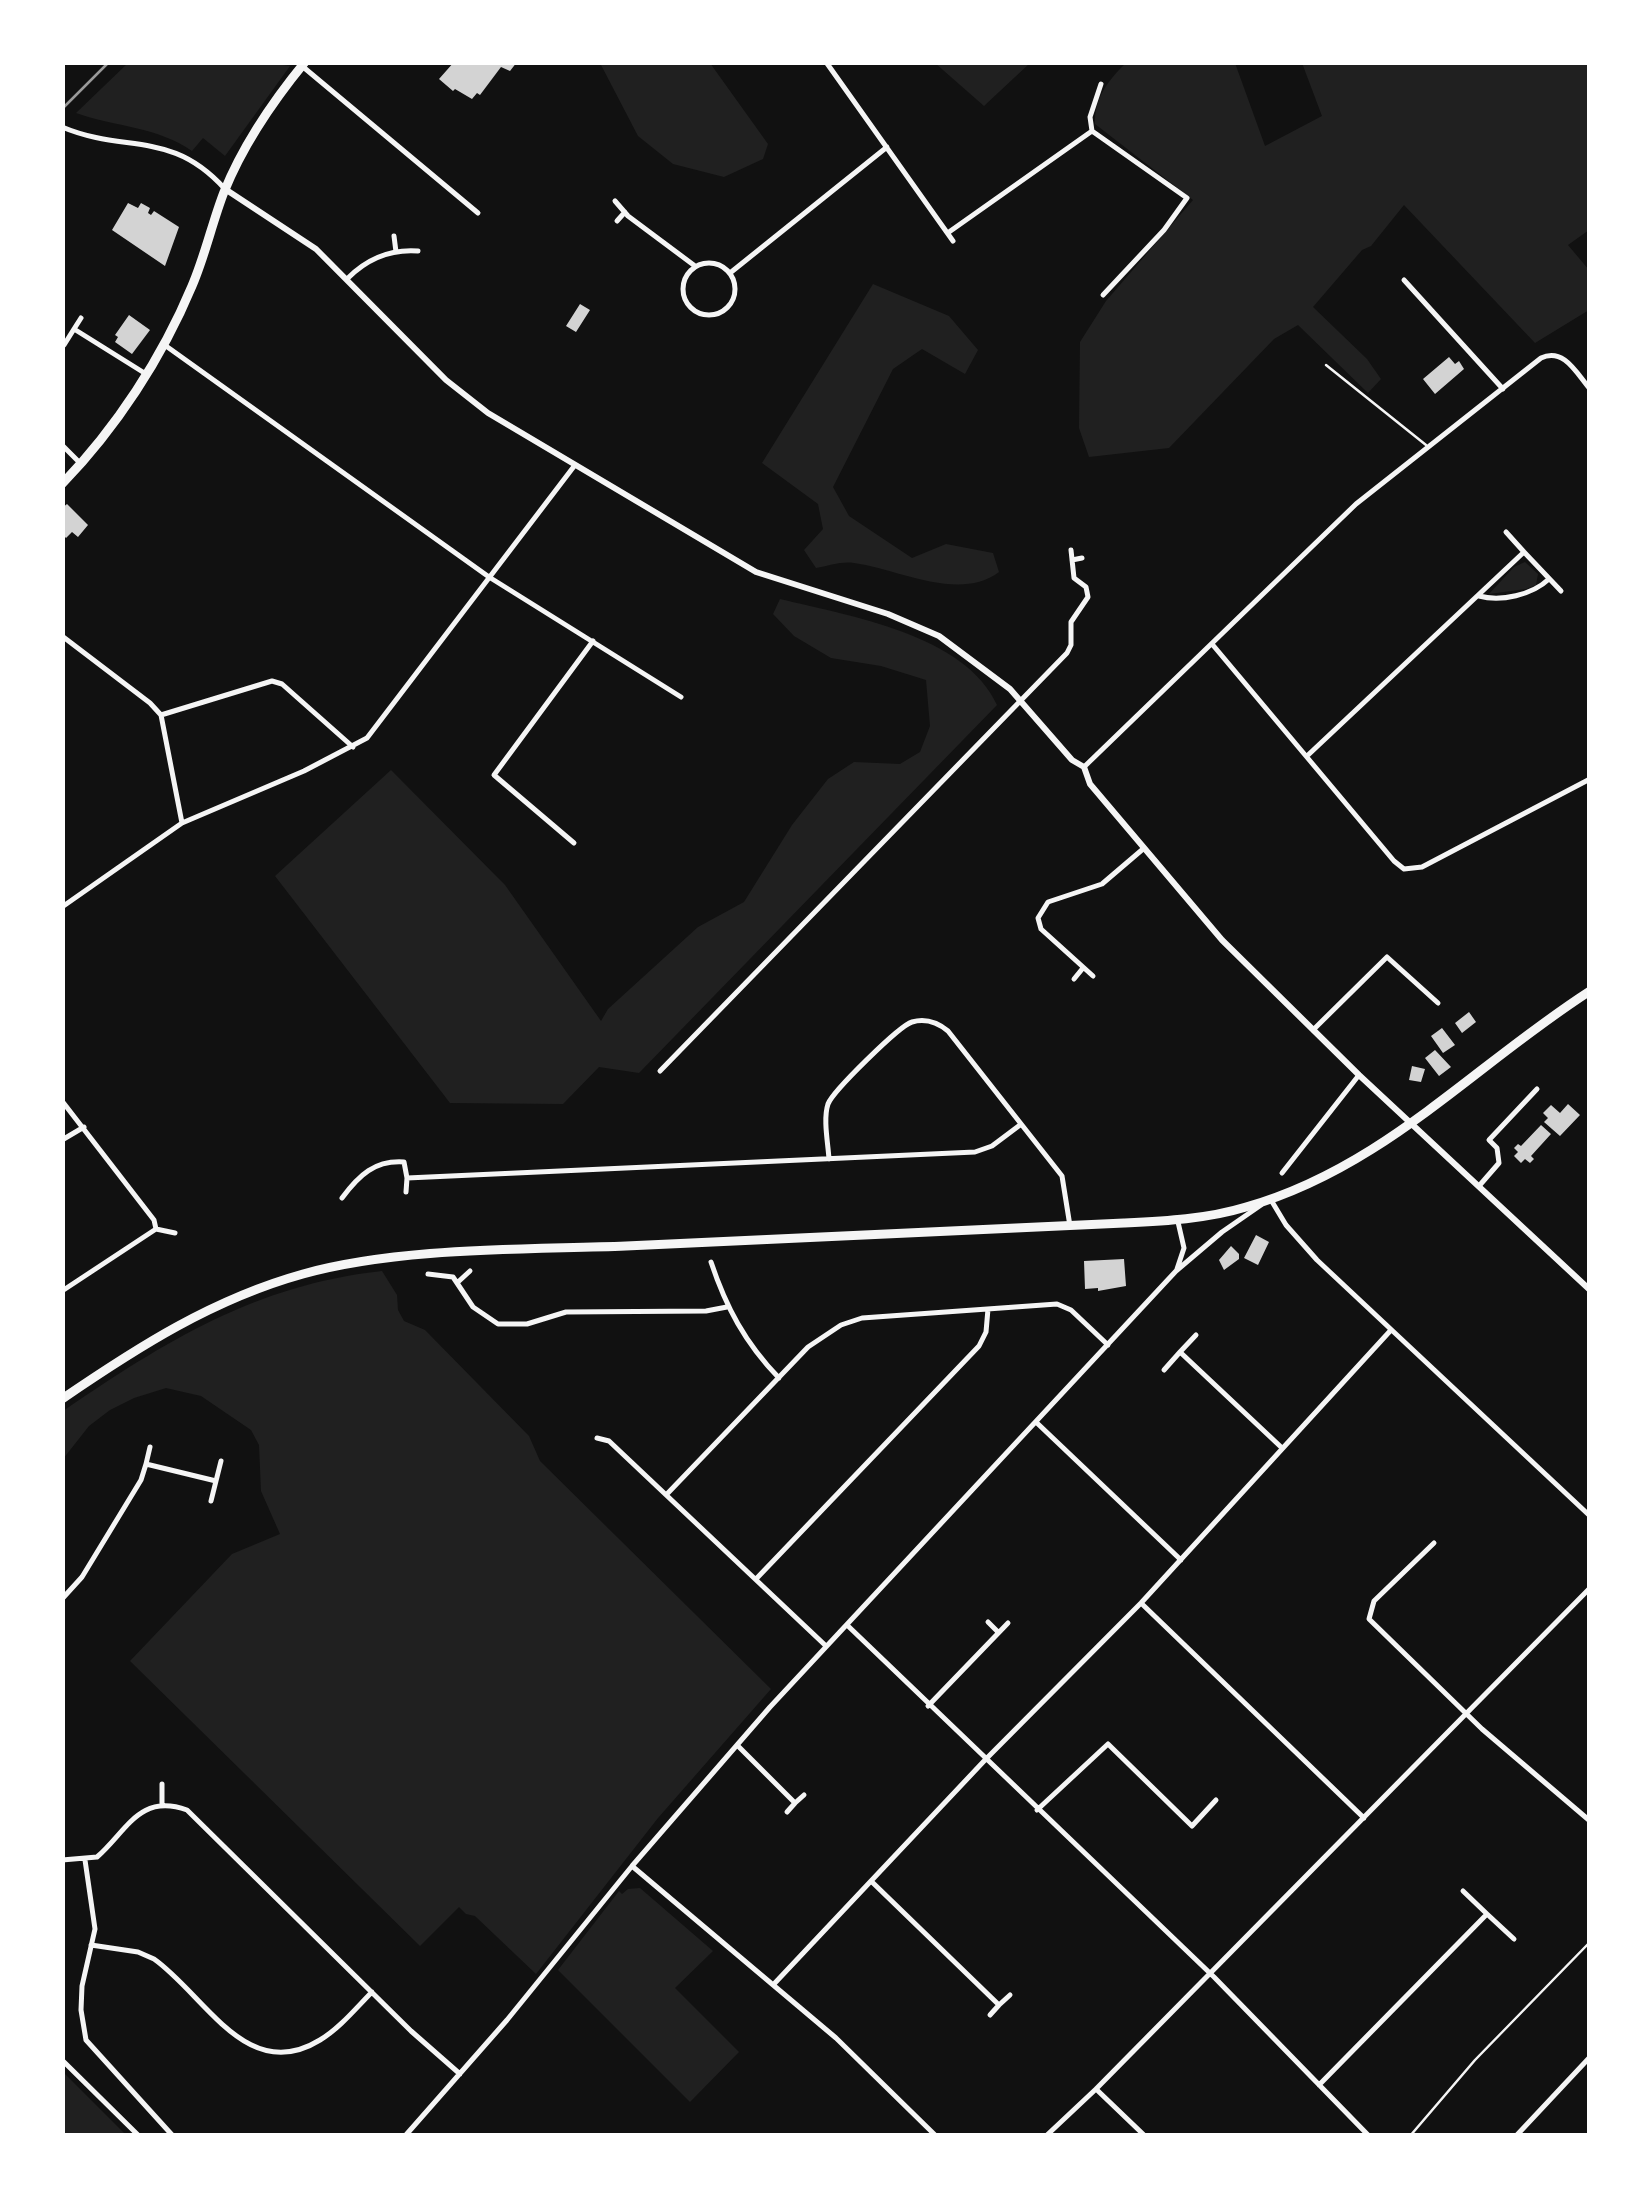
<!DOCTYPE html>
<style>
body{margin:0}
#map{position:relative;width:1652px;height:2198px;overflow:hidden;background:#111;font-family:"Roboto Condensed",sans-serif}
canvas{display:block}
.frame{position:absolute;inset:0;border:65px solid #fff;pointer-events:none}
</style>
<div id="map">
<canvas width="1652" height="2198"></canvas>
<div class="frame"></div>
</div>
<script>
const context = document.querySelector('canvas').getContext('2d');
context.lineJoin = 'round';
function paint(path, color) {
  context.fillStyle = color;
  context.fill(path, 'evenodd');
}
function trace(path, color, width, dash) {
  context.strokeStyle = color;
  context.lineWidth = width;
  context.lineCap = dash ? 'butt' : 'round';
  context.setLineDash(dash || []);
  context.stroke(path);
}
paint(new Path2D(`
 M263,62l27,4 -65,90 -22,-18 -11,13c-34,-24 -76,-24 -116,-38l52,-50z
 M600,63h110l58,81 -5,15 -39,18 -51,-13 -35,-28z
 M935,63h95l-46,43z
 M1126,63h109l30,83 57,-30 -20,-53h287v167l-21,15 21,25v40l-54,33 -131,-138 -33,41 -9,4 -49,57 54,52 14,20 -13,14 -70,-68 -24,14 -105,109 -80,9 -10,-29 1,-86 26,-41 87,-101 -98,-76c-1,-25 13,-44 31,-61z
 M873,284l76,32 29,34 -13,24 -43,-25 -29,20 -60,118 16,29 63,42 34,-14 47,9 6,19c-40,30 -101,-3 -145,-9 -12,-2 -26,3 -38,5l-12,-18 19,-21 -5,-25 -56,-41z
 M1525,562l13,12 -2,11 -10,4 -37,5 25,-27z
 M780,599c69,17 185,35 217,106l-358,368 -40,-6 -36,37 -113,-1 -175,-227 116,-106 114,115 96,136 7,-12 90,-82 46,-25 48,-77 36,-46 26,-17 46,2 20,-12 10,-26 -4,-46 -45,-14 -50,-8 -37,-22 -21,-22z
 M382,1271l15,24 1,15 6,11 21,9 104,106 11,25 231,228 -113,129 -122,156 -61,-58 -9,-2 -7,-7 -39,39 -290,-285 102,-107 48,-20 -19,-43 -2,-46 -8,-15 -50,-34 -35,-8 -32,10 -24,12 -21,16 -26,33v-48c103,-70 192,-126 319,-140z
 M640,1888l73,63 -38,37 64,64 -49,50 -132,-132 61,-79 3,3 6,-5z
 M63,2072l63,63h-63z`), '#202020');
paint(new Path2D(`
 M454,62h63l-7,9 -9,-4 -21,28 -3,-2 -5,6 -17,-10 -2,2 -14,-12z
 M128,203l10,5 3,-5 9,5 -2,5 3,2 3,-4 25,16 -14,39 -53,-36z
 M580,304l10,6 -14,22 -10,-6z
 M129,315l21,15 -18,24 -17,-12 3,-5 -3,-2z
 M1449,357l6,7 4,-3 5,8 -29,25 -12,-15z
 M67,504l21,21 -10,12 -6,-5 -6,6 -4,-4v-26z
 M1469,1012l7,10 -14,11 -7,-10z
 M1442,1028l13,17 -12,8 -12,-17z
 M1435,1050l16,17 -12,9 -14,-18z
 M1412,1066l13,3 -4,13 -12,-2z
 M1568,1104l12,11 -20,21 -16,-14 4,-4 -5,-5 8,-8 9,8z
 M1541,1125l10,9 -20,22 3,3 -4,4 -5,-4 -4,4 -7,-7 4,-4 -4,-4 4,-4 3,2z
 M1256,1235l13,7 -11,23 -14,-7z
 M1231,1246l8,8v5l-15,11 -5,-10z
 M1124,1259l2,27 -28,5v-3l-13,1 -1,-28z`), '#d3d3d3');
trace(new Path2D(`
 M1410,2136l65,-76 115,-118`), '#f5f5f5', 2.5);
trace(new Path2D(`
 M1326,365l100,80`), '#f5f5f5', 2.5);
trace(new Path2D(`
 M826,62l127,179
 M302,66l176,147
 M1101,84l-11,33 2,14 95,67 -23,32 -61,65
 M62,127c64,27 109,2 163,62
 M615,201l13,15 67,50
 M617,221l8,-9
 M949,232l143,-101
 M394,236l2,16
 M683 289a26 26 0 1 1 52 0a26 26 0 1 1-52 0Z
 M730,273l157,-126
 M348,278c19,-19 43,-29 70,-27
 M1404,280l99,109
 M74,329l7,-11
 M64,345l10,-16 72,45
 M166,346l323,231 192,120
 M62,445l17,17
 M1506,532l18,20
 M1072,560l10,-2
 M1479,596c22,6 53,-1 70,-17
 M62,636l88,67 11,12 21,108
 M1212,644l182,217 10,8 18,-2 168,-88
 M161,715l111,-34 10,3 71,63
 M1307,756l217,-204 37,39
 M1084,767l272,-263 185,-146c23,-11 36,16 49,31
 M574,843l-80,-68 99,-134
 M62,907l120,-84 122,-52 63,-33 208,-273
 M1093,976l-52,-47 -3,-11 10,-16 54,-18 41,-35
 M1074,979l9,-11
 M1313,1030l74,-73 51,46
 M660,1071l407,-418 4,-8v-23l17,-25 -2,-10 -12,-9 -3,-28
 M62,1101l92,119 2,9 19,4
 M62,1140l22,-13
 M829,1159c-1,-16 -6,-40 -1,-55 5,-13 71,-78 84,-82 14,-4 25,0 36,9l114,145 8,50
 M1282,1173l77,-98
 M1479,1186l20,-23 -2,-15 -8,-8 48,-51
 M406,1192l1,-14 568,-26 17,-6 28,-21
 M342,1198c17,-23 33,-38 62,-36l3,16
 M1271,1200l15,25 31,35 273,256
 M711,1262c15,45 34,81 68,116
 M1177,1269l7,-21 -6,-26
 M428,1274l25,3 20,30 25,17h29l39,-12 140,-1 21,-4
 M458,1282l12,-11
 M62,1291l94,-62
 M1180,1352l16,-17
 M1164,1370l16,-18 101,95
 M1037,1423l144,137
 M597,1438l12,3 217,205
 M146,1464l4,-17
 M216,1481l5,-20
 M667,1494l141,-147 33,-22 21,-7 195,-14 14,6 37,35
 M1434,1543l-60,58 -5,18 113,110 108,92
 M756,1579l223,-233 7,-14 2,-23
 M62,1599l20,-22 59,-97 5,-16 70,17 -5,20
 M1141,1603l223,215
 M988,1622l10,10
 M847,1625l367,352 155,159
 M928,1706l80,-83
 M737,1745l58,58 -8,9
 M795,1803l9,-8
 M162,1805v-21
 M1037,1810l71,-66 84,82 24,-26
 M62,1860l35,-3c30,-26 42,-64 90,-47l224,221 49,43
 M85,1860l10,69 -13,57 -1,24 5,30 87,96
 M632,1866l204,172 100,98
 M871,1881l128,124 -9,10
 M1463,1891l24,23
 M91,1945l47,7 16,7c51,36 93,126 166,81 20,-12 36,-32 52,-48
 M773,1985l212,-225 156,-157 250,-273
 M999,2005l11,-10
 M62,2060l77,76
 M1319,2085l168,-171 27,25
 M1096,2089l49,47
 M405,2136l102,-116 125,-154 138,-159 406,-436 46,-39 39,-27
 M1046,2136l50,-47 494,-501
 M1516,2136l74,-79`), '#f5f5f5', 5);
trace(new Path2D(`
 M225,189l91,60 130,131 42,33 268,159 132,42 51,22 71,53 62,71 12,7 6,17 132,156 137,135 231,215`), '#f5f5f5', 6);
trace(new Path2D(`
 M62,484c54,-56 100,-126 130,-198 13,-30 20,-63 32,-94 19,-47 49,-91 81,-130`), '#f5f5f5', 9);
trace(new Path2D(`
 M62,1399c76,-52 151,-100 241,-125 98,-27 220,-24 323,-28 166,-7 332,-15 498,-23 41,-2 83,-4 122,-16 137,-39 227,-141 344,-216`), '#f5f5f5', 9);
trace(new Path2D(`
 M62,109l47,-47`), '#9a9a9a', 2.5);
</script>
